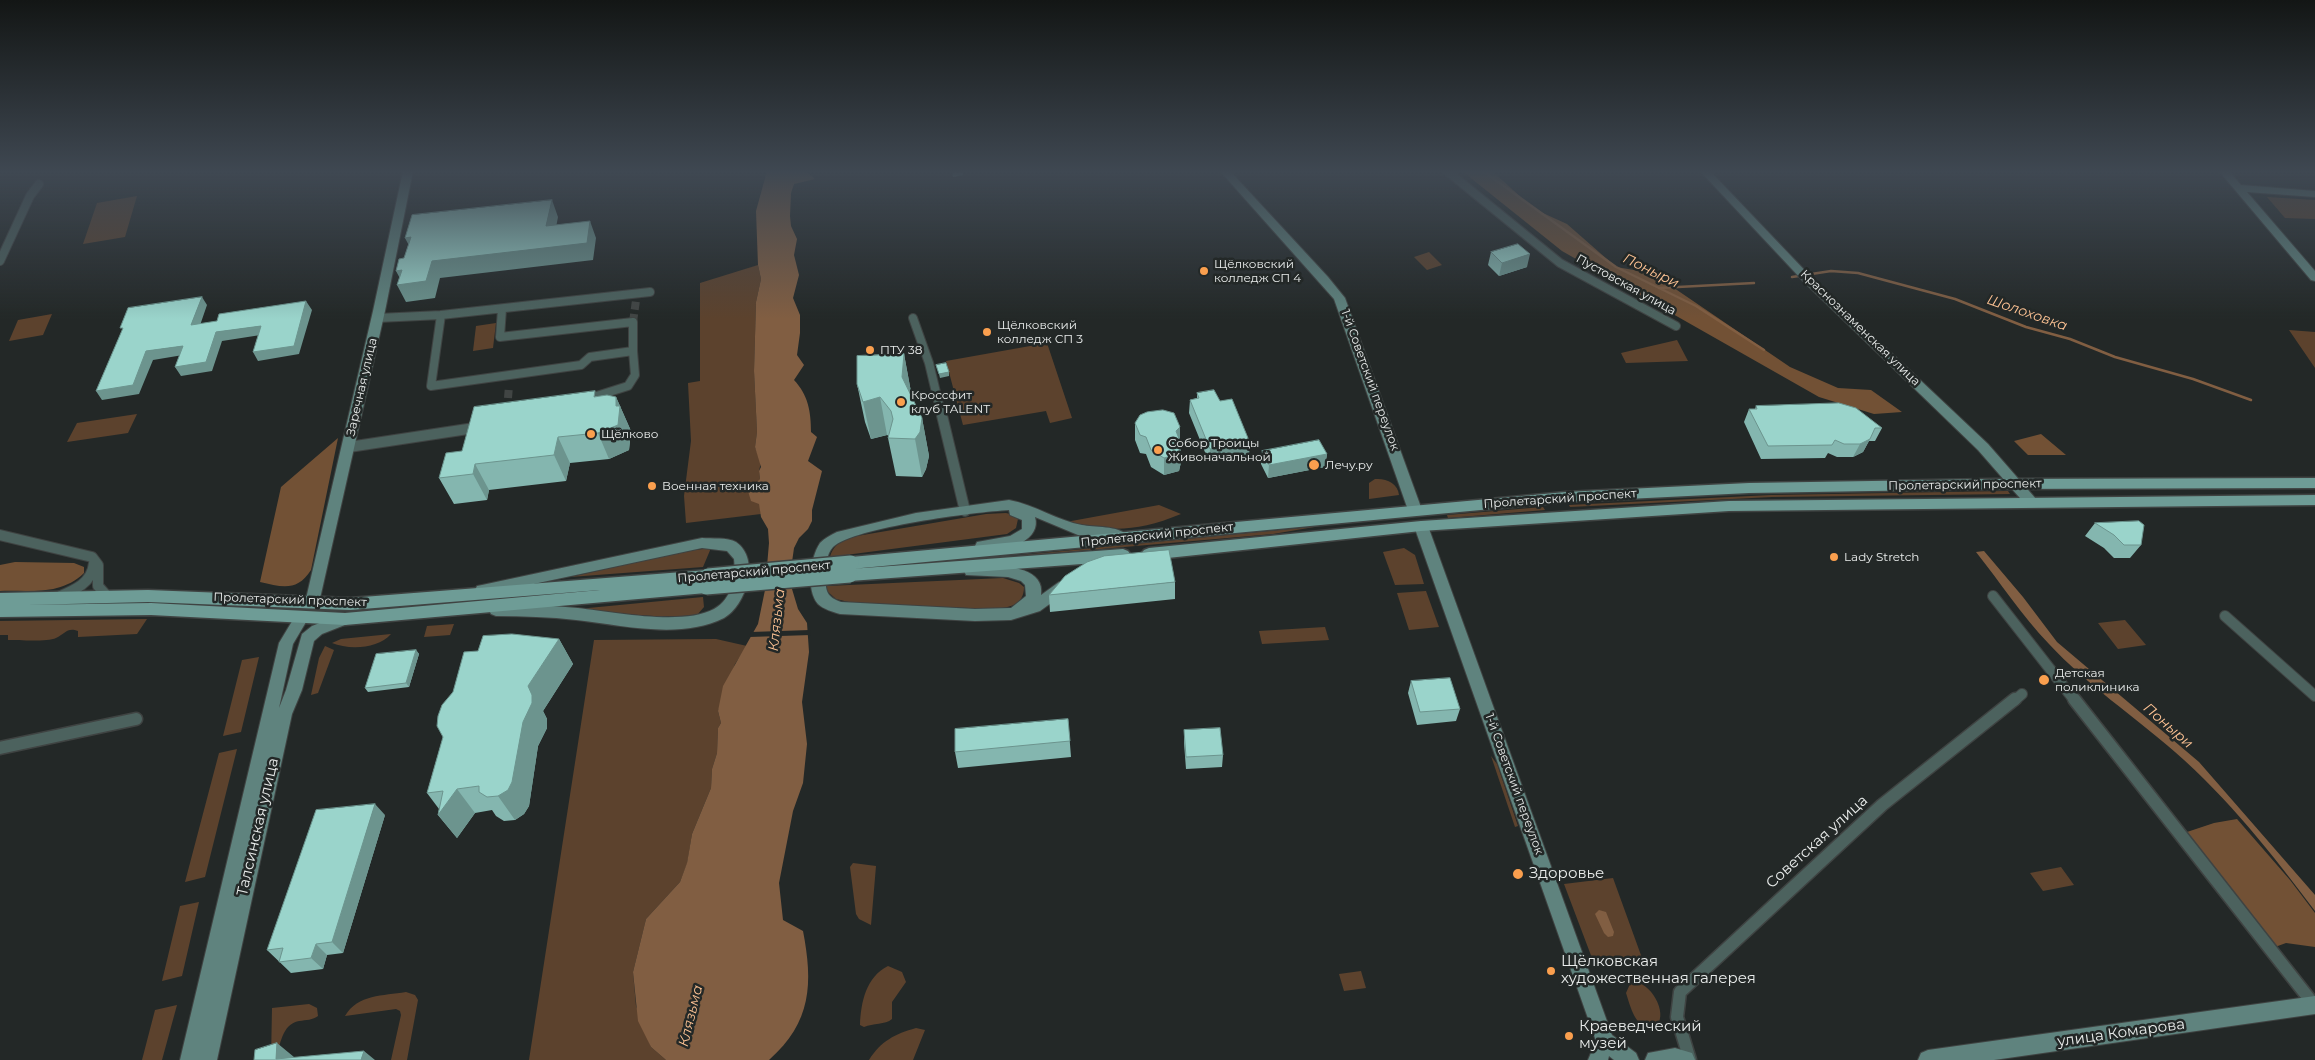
<!DOCTYPE html>
<meta charset="utf-8">
<style>
body{margin:0}
canvas{display:block;background:#232827}
</style>
<canvas width="2315" height="1060"></canvas>
<script>
const context = document.querySelector('canvas').getContext('2d');
context.lineJoin = 'round';
function paint(path, color) {
  context.fillStyle = color;
  context.fill(path, 'evenodd');
}
function trace(path, color, width, dash) {
  context.strokeStyle = color;
  context.lineWidth = width;
  context.lineCap = dash ? 'butt' : 'round';
  context.setLineDash(dash || []);
  context.stroke(path);
}
function label(font, color, halo, rows, align = 'center') {
  context.font = font + ' Montserrat,sans-serif';
  context.lineWidth = 5;
  context.setLineDash([]);
  context.textBaseline = 'middle';
  context.strokeStyle = halo;
  context.fillStyle = color;
  for (const [text, x, y, turn = 0] of rows) {
    context.save();
    context.translate(x, y);
    context.rotate((+turn || 0) * Math.PI / 180);
    context.textAlign = isNaN(turn) ? turn : align;
    if (halo) context.strokeText(text, 0, 0);
    context.fillText(text, 0, 0);
    context.restore();
  }
}
paint(new Path2D(`
 M137,196l-12,41 -42,7 14,-41z
 M2267,197l48,3v19l-30,-1z
 M1429,252l13,13 -15,5 -13,-13z
 M758,265l3,14 -5,23 -2,69 3,61 -2,15 6,15 -2,9 1,8 -3,6 4,29 -75,9 -2,-27 7,-55 -3,-58 12,-2v-98z
 M52,314l-9,21 -34,6 9,-21z
 M496,323l-3,25 -20,3 3,-25z
 M2289,330l26,2v36z
 M1677,340l11,21 -62,2 -5,-10z
 M1047,343l25,75 -22,5 -4,-12 -83,14 -17,-64z
 M137,414l-9,19 -61,9 10,-19z
 M1375,479c11,-1 23,4 24,16l-30,4v-16z
 M2008,491l2,3 -238,3 -202,10 -1,-2 202,-10z
 M1159,505l22,9c-44,18 -70,18 -115,8z
 M1543,507l2,3 -97,8 -1,-3z
 M1006,513l8,2 4,4 -2,9 -9,6 -177,23c4,-14 13,-17 27,-21l129,-22z
 M1320,526l-47,8 -252,22 1,-1z
 M711,548l-8,19 -133,10 116,-26z
 M1404,548l11,7 9,29 -29,1 -12,-33z
 M1003,578l16,5 5,4c0,19 -16,21 -32,22l-139,-6 -17,-4 -9,-8v-5z
 M1426,591l13,36 -30,3 -12,-37z
 M703,597l1,10 -7,8c-40,4 -80,-2 -119,-6z
 M147,619l-10,15 -59,3v-6c-11,-4 -13,3 -22,7 -9,4 -36,2 -48,2v-5h-8v-14z
 M2125,620l21,25 -28,4 -20,-26z
 M454,624l-4,11 -26,2 3,-11z
 M1325,627l4,13 -67,4 -3,-13z
 M391,634c-13,15 -42,16 -59,9l9,-4z
 M716,639l31,7 -12,18 -17,47 3,12 -3,5 -1,25 -5,16 -1,19 -19,46 -5,30 -7,18 -34,37 -13,53 3,34 15,41 15,13h-137l65,-420z
 M325,646l9,4 -16,43 -7,2 8,-37z
 M259,657l-18,75 -18,4 19,-76z
 M237,749l-32,128 -20,5 34,-129z
 M1491,756l6,8 21,62 -3,1z
 M853,863l23,3 -5,59 -12,-6 -3,-5 -6,-47z
 M2061,867l13,18 -31,6 -13,-18z
 M1613,878l29,80 -47,8 -31,-82z
 M199,902l-17,74 -20,5 18,-75z
 M888,966l14,6 4,10 -14,20v17c-7,6 -19,4 -28,8l-4,-2c1,-23 6,-48 28,-59z
 M1361,971l5,17 -22,3 -5,-17z
 M1636,982c17,3 34,35 18,46 -19,1 -23,-20 -28,-35l4,-9z
 M406,992l9,3 3,5 -11,60h-16l10,-45 -1,-4 -4,-2 -51,7c13,-22 38,-20 61,-24z
 M309,1004l8,4 1,8c-5,4 -12,4 -19,5 -17,3 -19,24 -23,39h-5l1,-52z
 M177,1005l-15,55h-20l13,-50z
 M916,1028l9,2 -12,30h-44c12,-19 26,-26 47,-32z`), '#5c422d');
paint(new Path2D(`
 M1462,171h30l42,38 33,15 49,43 36,6 138,94 48,21 33,2 31,22 -28,2 -55,-17 -257,-146z
 M2041,434l25,21h-38l-14,-14z
 M338,438l-27,132c-14,22 -29,17 -51,12l21,-95z
 M15,562l59,1 10,4v6c-24,23 -53,17 -84,18v-26z
 M2237,819l53,61 25,33v34l-29,-4 -11,4 -88,-115 27,-9z`), '#725135');
paint(new Path2D(`
 M767,171h39l9,8 -21,5 -3,9 -1,23 1,10 6,13 -3,16 5,20 -6,23 7,17v18l-3,22 7,10 -10,15c14,15 17,31 17,52l6,5 -9,24 14,10 -10,39v11l-4,8 -9,9 -5,10 -2,14v27l6,20 9,14 2,29 -7,50 5,42 -4,39 -10,28 -14,72 4,37 20,11c10,52 9,91 -34,129h-103l-15,-13 -13,-26 -5,-49 13,-53 34,-37 7,-19 5,-29 19,-46 1,-19 5,-16 1,-25 3,-5 -3,-12 5,-25 35,-62 7,-34 4,-47 -1,-14 -7,-12 -2,-13 -8,-3 -3,-10 12,-12 -1,-8 2,-4 -6,-20 2,-15 -3,-61 2,-69 5,-23 -3,-14 -2,-54z
 M1984,551l39,46 34,45 142,120 116,133v16c-42,-56 -87,-113 -140,-159 -41,-36 -88,-67 -126,-108 -27,-28 -49,-62 -73,-92z
 M1599,910l7,2 8,20 -1,4 -5,1 -4,-4 -9,-19z`), '#815e42');
paint(new Path2D(`
 M810,630l1,5 -62,2 2,-5z`), '#232827');
trace(new Path2D(`
 M1483,171l133,96 80,39 68,44
 M1792,277l39,-6 27,2 97,26 71,28 44,12 45,18 78,22 58,21
 M1659,288l95,-5`), '#815e42', 2.5);
trace(new Path2D(`
 M633,322l4,-29
 M508,398l1,-12`), '#414544', 8, [8, 4.5]);
const streetFar2 = new Path2D(`
 M1447,171l113,92 116,63
 M0,261l30,-65 9,-12
 M502,309l-2,28 133,-15v29
 M441,315l209,-23
 M378,318l63,-3 -10,71 150,-21 9,-8 43,-6 2,24 -7,11 -44,14
 M913,318l16,45 11,46`);
const streetFar1 = new Path2D(`
 M940,407l25,104
 M349,447l132,-20
 M0,535l92,22 6,8v21l9,10
 M1993,596l82,105
 M58,597c17,-7 34,-14 36,-34
 M2225,616l90,80
 M2014,701l8,-7`);
const street = new Path2D(`
 M2074,699l241,307
 M0,748l136,-29
 M1690,1060l-13,-43 3,-25 202,-187 133,-106`);
const secondary = new Path2D(`
 M403,171h10l-28,140 -66,292 -2,4h-10l-2,-4 68,-292z
 M1220,171h10l98,106 17,21 77,212 -2,3 -5,2 -7,-5 -74,-211z
 M1700,171h10l102,107 176,166 48,55 2,3 -2,3h-10l-48,-55 -174,-168z
 M2219,171h10l12,14 74,6v6l-68,-5 68,79v10l-4,-1z
 M1009,500c27,5 49,21 73,25 10,2 39,1 44,10l-7,5 -41,-5 -43,-18c8,26 -39,39 -58,33l-2,-4 2,-4 33,-6 12,-7v-9l-12,-5 -1,-5c-33,2 -154,17 -176,37 -7,7 -7,20 -7,29 -1,15 1,21 15,26l134,7 36,-1 15,-12 -1,-11 -4,-4 -13,-4 -42,-2 -2,-4 2,-4 5,-1c20,-1 75,-3 70,29l18,-13h10l2,4 -2,4 -29,21 -29,9 -36,1 -135,-7c-7,-2 -17,-5 -22,-10 -12,-14 -8,-46 2,-61 5,-5 11,-8 17,-11l79,-19z
 M1421,521l7,5 184,509 24,18 3,7h-25l-5,-4 -1,4h-20l8,-19 -182,-515z
 M702,538c9,1 26,-1 34,4 25,17 10,64 -12,76 -44,22 -102,7 -148,2 -26,-3 -53,-4 -80,-4l-5,-2 -2,-4 2,-4 25,-1c21,0 41,1 62,3 35,4 105,18 136,1 18,-10 22,-32 20,-50l-7,-8 -25,-3 -220,47 -5,-1 -2,-4 2,-4 5,-1z
 M302,611l5,2 2,4 -16,27 -14,64 7,-18 16,-56 10,-8 33,-13 5,2 2,4 -2,4 -28,11 -8,7 -12,49 -10,24 -75,346h-37l99,-417 18,-30z
 M2315,996v18l-321,46h-76l3,-7 7,-3z
 M1675,1048l17,5 3,7h-50l3,-7z`);
const primary = new Path2D(`
 M2315,478v10l-321,1 -245,4 -183,9 -715,67 -5,-2 -3,-4 3,-4 5,-2 715,-65 183,-9 245,-4z
 M2315,495v10l-586,6 -308,20 -272,29 -5,-2 -3,-4 3,-4 5,-2 272,-27 308,-20z
 M1123,549l5,2 3,4 -3,4 -5,2 -273,20 -5,-2 -3,-4 3,-4 5,-2z
 M708,570l5,2 3,4 -3,4 -5,2 6,5 -2,4 -6,2 -361,32 -194,-10 -151,2v-24l148,-3 202,8zM600,590l-255,23 -194,-10 -125,2 122,-3 202,8z`);
trace(streetFar2, '#3f4342', 10);
trace(streetFar1, '#3f4342', 12);
trace(street, '#3f4342', 15);
trace(secondary, '#3f4342', 2);
trace(primary, '#3f4342', 3);
trace(streetFar2, '#4c625e', 8);
trace(streetFar1, '#4c625e', 10);
trace(street, '#4c625e', 12);
paint(secondary, '#5f837e');
paint(primary, '#6e9c96');
const primaryBridge = new Path2D(`
 M708,576l143,-13
 M706,587l144,-12`);
trace(primaryBridge, '#3f4342', 18, []);
trace(primaryBridge, '#6e9c96', 15);
paint(new Path2D(`
 M952,171h11v4l-10,2z
 M1491,252l36,15 -28,9 -11,-11z
 M904,354l7,38v3l11,23 7,38 -3,13 -4,8 -26,-1 -8,-38 1,-2 -2,-1 -16,4 -6,-17 -8,-38z
 M1197,393l23,8 29,55 -40,6 -20,-49 1,-13 7,-2z
 M597,396l19,1 15,34 -2,19 -20,9 -39,4 -4,18 -77,9 -2,10 -33,4 -15,-26 23,-27z
 M1756,406l126,22 -7,13h-6l-6,11 -10,5h-16l-9,-4 -3,5 -64,1 -17,-37 5,-13h6z
 M1135,423l45,4v14l1,3v18l-2,9 -15,4 -13,-8 -5,-13 -6,-1 -5,-13z
 M1262,451l65,3 -2,13 -57,11 -7,-14z
 M2095,523l46,22 -11,13h-16l-10,-10 -19,-12z
 M1175,582v17l-125,13 -1,-17z
 M559,639l14,25 -30,47 4,8v9l-9,18 -9,60 -5,8 -9,6 -11,1 -8,-5 -4,-6 -17,3 -18,25 -19,-23 1,-6 -12,-16 16,-56 10,-45 25,-41z
 M416,650l3,4 -10,33 -41,5 -3,-4z
 M1411,681l49,28 -4,12 -39,4 -9,-32z
 M1068,719l3,38 -113,11 -3,-16z
 M1184,730l39,25 -1,12 -36,2 -2,-26z
 M385,815l-42,138 -16,2 -4,14 -32,4 -24,-23z`), '#84b6af');
paint(new Path2D(`
 M552,200l6,17 -5,26 -7,-17z
 M590,221l6,17 -3,22 -153,18 -5,20 -29,4 -9,-17 6,-1 -7,-13 6,-1 30,-9z
 M411,237l3,18 -9,-17z
 M1530,254l-3,13 -28,9 3,-13z
 M202,297l5,8 -10,29 -6,-9z
 M306,301l6,9 -13,44 -41,7 -5,-9z
 M261,326l6,8 -45,7 -10,30 -31,5 -6,-9 41,-35z
 M183,346l6,8 -36,6 -14,34 -37,6 -6,-9 50,-40z
 M904,354l7,38 -2,22 -7,-37z
 M949,372v4l-9,2 -1,-4z
 M616,397l15,34 -2,19 -20,9 -11,-26 18,-27z
 M880,397l7,38 -16,4 -8,-37z
 M922,418l7,38 -3,13 -4,8 -7,-38z
 M1180,427v18l-4,-14z
 M558,437l12,26 -4,18 -12,-26z
 M1870,439l-7,13 -10,5 7,-13z
 M1250,443l-1,13 -40,6 1,-13z
 M1181,444v18l-2,9 -15,4v-17z
 M1327,454l-2,13 -57,11 1,-13z
 M475,464l14,26 -2,10 -14,-26z
 M559,639l14,25 -30,47 4,8v9l-9,18 -9,60 -5,8 -9,6 -17,-24 30,-110z
 M416,650l3,4 -10,33 -3,-4z
 M457,789l18,24 -18,25 -19,-23z
 M375,804l10,11 -42,138 -11,-11z
 M316,944l11,11 -4,14 -12,-11z
 M277,1043l17,14v3l-18,-1z
 M364,1051l11,9h-14z`), '#6c948e');
const building = new Path2D(`
 M552,200l-6,26 44,-5 -3,22 -155,18 -6,20 -29,4 5,-15 -6,1 3,-12 5,-1 7,-21 -6,1 7,-23z
 M1518,244l12,10 -28,9 -11,-11z
 M202,297l-11,28 26,-4 2,-7 87,-13 -12,45 -41,6 8,-26 -45,6 -10,30 -31,5 8,-21 -37,5 -13,34 -37,6 27,-63h-3l8,-20z
 M904,354l-2,23 20,41 -2,14 -5,7 -27,-1 5,-19 -2,-8 -11,-14 -17,5 -6,-18v-28z
 M946,363l3,9 -10,2 -3,-9z
 M1214,390l6,11 12,-2 18,44 -40,6 -20,-49 9,-2 -2,-5z
 M595,391l-1,6 13,-2 9,2v9h4l-2,19 -20,8 -40,4 -4,18 -79,9 -2,10 -34,4 7,-25 16,-2 12,-44z
 M1839,403l17,5 26,20h-7l-5,11 -10,5h-16l-9,-4 -3,5 -64,1 -19,-37h8l-1,-3z
 M1163,410l11,3 6,14 -4,4 5,13 -2,10 -15,4 -13,-8 -5,-13 -6,-2 -5,-12 5,-8 7,-3z
 M1319,440l8,14 -58,11 -7,-14z
 M2139,521l5,4 -3,20h-17l-10,-10 -19,-12z
 M1169,550l6,32 -126,13 16,-19 22,-14 17,-6z
 M512,634l47,5 -31,47 4,9v8l-9,19 -11,60 -4,8 -10,6 -11,1 -8,-5v-6l-22,3 -19,26 5,-24 -16,2 16,-56 -6,-11 1,-10 4,-11 11,-13 11,-40 14,-1 5,-15z
 M416,650l-10,33 -41,5 11,-34z
 M1450,678l10,31 -40,3 -9,-31z
 M1068,719l2,22 -115,11v-23z
 M1220,728l3,27 -37,2 -2,-27z
 M375,804l-43,138 -16,2 -5,14 -32,4 4,-14 -16,2 49,-140z
 M277,1043l-1,16 88,-8 -3,9h-107l1,-10z`);
paint(building, '#9ad4cb');
trace(building, '#6c948e', 1);
const sky = context.createLinearGradient(0, 0, 0, 319);
sky.addColorStop(0, '#131615');
sky.addColorStop(0.54, '#3f4852');
sky.addColorStop(1, '#3f485200');
context.fillStyle = sky;
context.fillRect(0, 0, 2315, 319);
for (const [x, y, r, color] of [
 [1204,271,5,"#fa9f4e"],
 [987,332,5,"#fa9f4e"],
 [870,350,5,"#fa9f4e"],
 [901,402,5,"#fa9f4e"],
 [591,434,5,"#fa9f4e"],
 [1158,450,5,"#fa9f4e"],
 [1314,465,6,"#fa9f4e"],
 [652,486,5,"#fa9f4e"],
 [1834,557,5,"#fa9f4e"],
 [2044,680,6,"#fa9f4e"],
 [1518,874,6,"#fa9f4e"],
 [1551,971,5,"#fa9f4e"],
 [1569,1036,5,"#fa9f4e"]
]) {
  const dot = new Path2D();
  dot.arc(x, y, r, 0, 2 * Math.PI);
  context.fillStyle = color;
  context.fill(dot);
  trace(dot, '#232827', 2);
}
label('12px', '#e9eceb', '#232827', [
 ["Щёлковский",1214,264],
 ["колледж СП 4",1214,278],
 ["Щёлковский",997,325],
 ["колледж СП 3",997,339],
 ["ПТУ 38",880,350],
 ["Кроссфит",911,395],
 ["клуб TALENT",911,409],
 ["Щёлково",601,434],
 ["Собор Троицы",1168,443],
 ["Живоначальной",1168,457],
 ["Лечу.ру",1325,465],
 ["Военная техника",662,486],
 ["Lady Stretch",1844,557],
 ["Детская",2055,673],
 ["поликлиника",2055,687]
], 'left');
label('12px', '#e9eceb', '#232827', [
 ["Пустовская улица",1626,285,29],
 ["Краснознаменская улица",1860,328,44],
 ["1-й Советский переулок",1370,380,70],
 ["Заречная улица",362,387,-77],
 ["Пролетарский проспект",1965,485,-1],
 ["Пролетарский проспект",1560,499,-4],
 ["Пролетарский проспект",1157,535,-6],
 ["Пролетарский проспект",754,572,-5],
 ["Пролетарский проспект",290,600,2],
 ["1-й Советский переулок",1514,784,70]
]);
label('italic 14px', '#fec394', '#232827', [
 ["Поныри",1651,271,26],
 ["Шолоховка",2027,313,19],
 ["Клязьма",777,620,-84],
 ["Поныри",2168,726,41],
 ["Клязьма",691,1016,-76]
]);
label('15px', '#e9eceb', '#232827', [
 ["Талсинская улица",258,827,-77],
 ["Советская улица",1817,842,-42],
 ["улица Комарова",2121,1033,-8]
]);
label('15px', '#e9eceb', '#232827', [
 ["Здоровье",1529,874],
 ["Щёлковская",1561,962],
 ["художественная галерея",1561,979],
 ["Краеведческий",1579,1027],
 ["музей",1579,1044]
], 'left');
</script>
